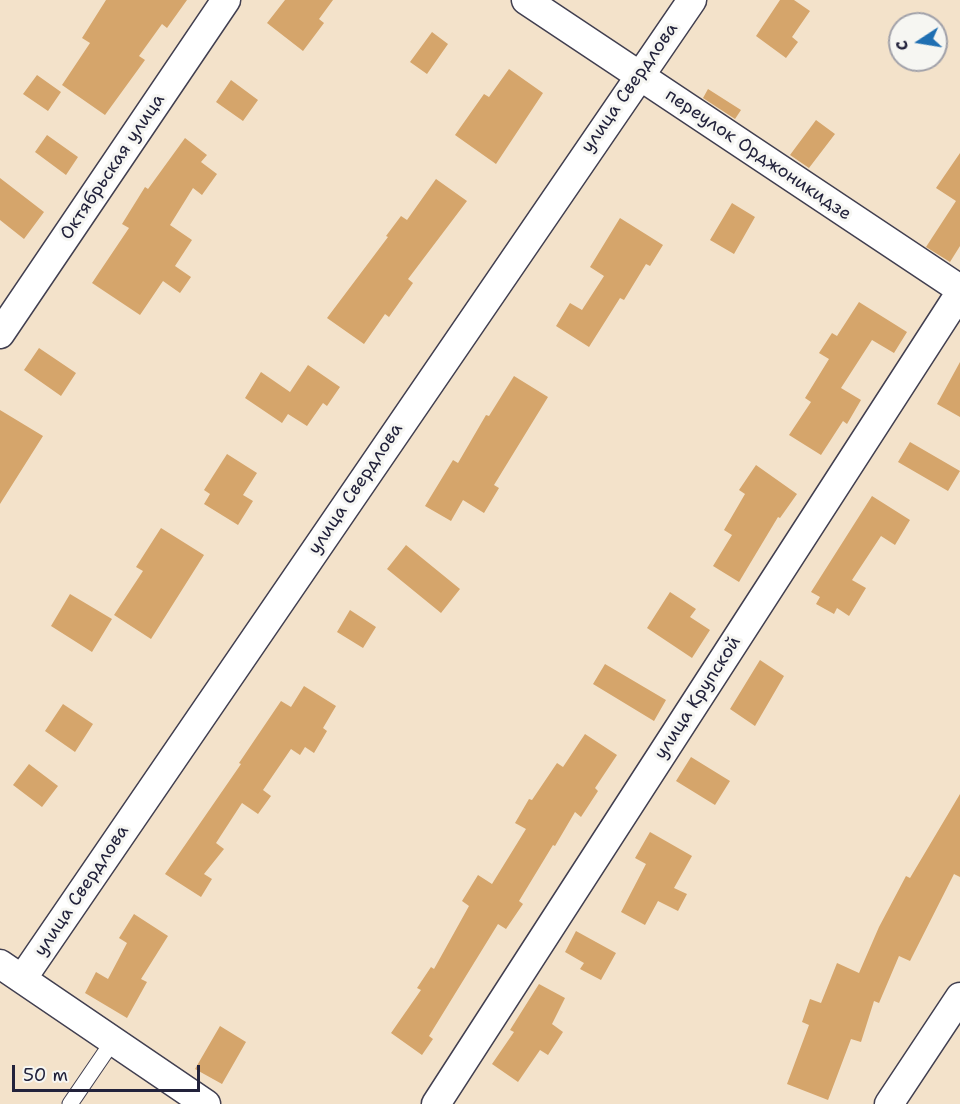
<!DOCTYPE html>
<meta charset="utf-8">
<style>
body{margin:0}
#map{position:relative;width:960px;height:1104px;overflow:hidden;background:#f3e2ca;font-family:"Shantell Sans",sans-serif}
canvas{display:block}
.north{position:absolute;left:888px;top:12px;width:60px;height:60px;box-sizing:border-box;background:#f6f6f2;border:2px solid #a1a1a9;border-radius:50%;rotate:258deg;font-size:16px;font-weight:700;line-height:24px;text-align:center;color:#22223b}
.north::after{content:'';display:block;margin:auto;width:21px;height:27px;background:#1f6fb2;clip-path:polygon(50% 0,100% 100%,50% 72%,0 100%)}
.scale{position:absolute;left:12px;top:1065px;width:188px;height:27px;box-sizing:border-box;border:3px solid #22223b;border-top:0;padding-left:8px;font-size:18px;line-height:21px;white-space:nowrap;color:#22223b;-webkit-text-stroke:4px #f6f6f2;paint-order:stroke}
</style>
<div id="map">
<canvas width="960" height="1104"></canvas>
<div class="north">С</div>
<div class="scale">50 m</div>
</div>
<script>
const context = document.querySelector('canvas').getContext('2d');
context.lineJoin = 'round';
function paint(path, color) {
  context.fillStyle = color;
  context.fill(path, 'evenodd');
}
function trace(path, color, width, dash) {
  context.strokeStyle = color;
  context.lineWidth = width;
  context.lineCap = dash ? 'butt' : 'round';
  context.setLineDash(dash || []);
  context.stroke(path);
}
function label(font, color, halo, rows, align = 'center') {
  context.font = font + ' "Shantell Sans",sans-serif';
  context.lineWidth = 6;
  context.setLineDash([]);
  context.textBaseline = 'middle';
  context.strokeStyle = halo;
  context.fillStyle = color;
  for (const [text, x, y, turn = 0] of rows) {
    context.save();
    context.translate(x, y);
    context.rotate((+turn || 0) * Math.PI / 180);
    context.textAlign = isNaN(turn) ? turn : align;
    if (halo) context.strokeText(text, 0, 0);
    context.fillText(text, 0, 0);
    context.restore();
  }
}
paint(new Path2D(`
 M106,0h81l-20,28 -5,-4 -23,32 6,4 -40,55 -43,-30 28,-42 -8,-5z
 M285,0h48l-14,19 5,4 -21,28 -36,-28z
 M780,0h14l16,11 -18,26 6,5 -12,16 -30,-22z
 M432,32l16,12 -21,30 -17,-12z
 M509,69l34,24 -47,71 -41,-29 29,-41 5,3z
 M37,75l24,17 -13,19 -25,-17z
 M231,80l27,20 -15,21 -27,-19z
 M708,89l33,21 -6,9 -32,-21z
 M816,120l19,14 -26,34 -19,-13z
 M47,135l31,22 -12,18 -31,-23z
 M185,138l22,17 -6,7 16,12 -15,21 -9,-7 -23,37 22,15 -17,26 16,11 -11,16 -17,-12 -23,34 -48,-32 37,-55 -7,-4 23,-37 3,2z
 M960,153v93l-10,16 -24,-15 30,-46 -20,-13z
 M0,178l44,34 -20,27 -24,-19z
 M436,179l31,22 -59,78 5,4 -24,34 -4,-3 -21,30 -37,-26 61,-81 -2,-1 15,-20 6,4z
 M732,203l23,14 -21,37 -24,-14z
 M620,218l43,27 -13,21 -4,-2 -22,36 -4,-2 -31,49 -33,-21 14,-23 12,7 22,-34 -14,-9z
 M859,302l48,30 -13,21 -22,-13 -31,48 20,12 -14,24 -4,-3 -22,34 -32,-20 22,-33 -6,-4 24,-39 -10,-6 13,-20 5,3z
 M39,348l37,25 -15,23 -37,-26z
 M960,362v55l-23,-13z
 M308,365l32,22 -13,19 -4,-3 -16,23 -19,-12 -6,9 -37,-25 16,-26 29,20z
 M514,376l34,21 -54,88 5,3 -15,25 -21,-13 -12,21 -26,-15 28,-46 5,3 28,-48 3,1z
 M0,410l43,26 -43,68z
 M910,442l50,29 -12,20 -50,-29z
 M227,454l30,19 -14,22 10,6 -15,24 -34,-21 6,-10 -6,-4z
 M756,465l41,29 -17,24 -2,-1 -39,65 -26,-16 19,-31 -8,-5 21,-36 -6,-4z
 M872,496l38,24 -15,25 -14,-9 -29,44 14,8 -17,28 -12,-8 -3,6 -18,-10 4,-7 -9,-5z
 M161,528l43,27 -53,84 -37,-24 29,-44 -7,-4z
 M406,545l54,44 -19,24 -54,-44z
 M670,592l26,17 -6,8 20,13 -18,28 -45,-30z
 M70,594l42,25 -20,33 -41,-26z
 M350,610l26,17 -13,21 -26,-16z
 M760,660l24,16 -29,50 -25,-17z
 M605,664l61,36 -12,21 -61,-37z
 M304,686l32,20 -13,22 4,3 -13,22 -9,-6 -5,8 -9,-6 -28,41 8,6 -13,18 -16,-11 -26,40 8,6 -20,25 8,5 -11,18 -36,-23 76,-110 -2,-1 42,-62 10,6z
 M63,704l30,20 -18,28 -30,-21z
 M585,734l32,21 -22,33 3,3 -17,26 -6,-5 -20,34 -2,-1 -34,56 4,3 -17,25 -8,-5 -69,112 4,3 -11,16 -31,-22 30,-43 -4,-2 14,-21 3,2 35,-63 -7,-5 16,-26 14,9 34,-55 -11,-6 14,-24 3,1 25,-37 6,4z
 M691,757l39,24 -15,24 -39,-24z
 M29,764l29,22 -16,21 -29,-22z
 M960,794v83l-6,-3 -44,87 -11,-5 -20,47 -5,-2 -13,41 -10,-3 -23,61 -41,-16 22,-59 -7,-3 8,-23 11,4 16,-40 22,10 20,-46 27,-51 4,2z
 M650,832l42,24 -18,32 13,6 -9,17 -20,-10 -13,24 -24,-13 25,-48 -11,-6z
 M134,914l34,22 -27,43 6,3 -20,36 -42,-25 11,-21 12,7 19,-36 -8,-5z
 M576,931l40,22 -15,27 -21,-11 4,-6 -19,-11z
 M539,984l26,14 -13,26 11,8 -15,23 -8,-5 -22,32 -26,-18 22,-32 -4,-2z
 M220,1026l26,16 -24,42 -27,-15z`), '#d5a56b');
const lane = new Path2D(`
 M70,1104l43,-63`);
const street = new Path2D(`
 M526,0l434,289
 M0,334l226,-334
 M0,964l206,140
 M22,979l670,-979
 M436,1104l524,-811
 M889,1104l71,-107`);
trace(lane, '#413f50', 17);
trace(street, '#413f50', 31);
trace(lane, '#fff', 15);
trace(street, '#fff', 28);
label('18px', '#22223b', '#f6f6f2', [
 ["улица Свердлова",630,88,-55],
 ["переулок Орджоникидзе",758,155,34],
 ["Октябрьская улица",113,167,-56],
 ["улица Свердлова",356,489,-56],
 ["улица Крупской",698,698,-57],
 ["улица Свердлова",82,891,-56]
]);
</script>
